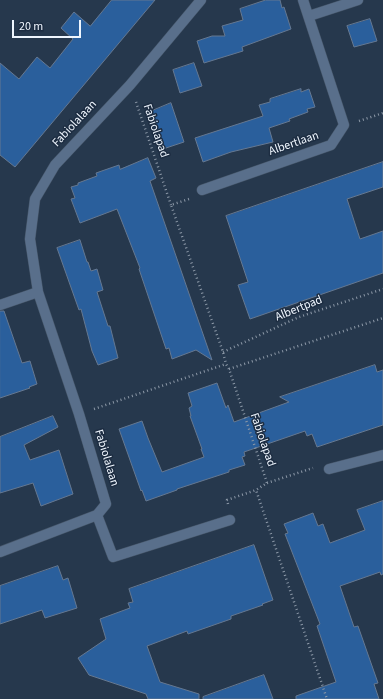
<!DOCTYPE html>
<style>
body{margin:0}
#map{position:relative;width:383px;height:699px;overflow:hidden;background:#26384d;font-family:"Source Sans 3",sans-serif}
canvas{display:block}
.scale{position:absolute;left:12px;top:20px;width:69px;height:18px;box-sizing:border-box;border:2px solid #eff6fe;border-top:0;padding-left:5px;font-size:12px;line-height:14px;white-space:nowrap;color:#eff6fe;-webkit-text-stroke:3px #1d2d42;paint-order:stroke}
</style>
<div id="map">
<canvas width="383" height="699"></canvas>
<div class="scale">20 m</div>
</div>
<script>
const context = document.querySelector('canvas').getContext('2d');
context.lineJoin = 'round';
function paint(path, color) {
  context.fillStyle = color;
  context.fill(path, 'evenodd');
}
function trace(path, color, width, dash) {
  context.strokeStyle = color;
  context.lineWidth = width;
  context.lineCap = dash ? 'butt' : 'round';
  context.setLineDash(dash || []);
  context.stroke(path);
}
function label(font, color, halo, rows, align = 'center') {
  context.font = font + ' "Source Sans 3",sans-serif';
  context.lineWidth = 3;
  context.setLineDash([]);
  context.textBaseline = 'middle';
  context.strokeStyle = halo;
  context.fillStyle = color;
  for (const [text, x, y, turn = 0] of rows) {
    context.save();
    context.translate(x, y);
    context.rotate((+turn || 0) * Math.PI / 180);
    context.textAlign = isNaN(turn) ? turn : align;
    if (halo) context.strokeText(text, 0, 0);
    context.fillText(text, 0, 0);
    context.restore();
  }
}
const building = new Path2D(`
 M112,0h43l-140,167 -15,-12v-92l19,16 18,-22 13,11 23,-29 -12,-11 13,-16 16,14z
 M266,0h14l2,8 2,-1 7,22 -49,18 1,4 -39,12 -7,-22 15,-5h13l-3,-10 21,-6 -3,-11z
 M370,19l7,22 -23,6 -7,-21z
 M194,63l8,23 -22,7 -7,-23z
 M301,89v3l8,-3 6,18 -8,2 1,3 -19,7 1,2 -21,7 4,14 -42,10 -28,10 -8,-24 68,-22 -4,-11 11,-3v-3z
 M171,103l13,39 -24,8 -10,-31 4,-1 -2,-7z
 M148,158l8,20 -6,3 62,179 -16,-10 -24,9 -3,-11 -3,1 -27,-80 1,-1 -23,-59 -37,14 -9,-24 4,-1 -4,-11 7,-2v-2l19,-7 -1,-3 23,-8 1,4z
 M383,162v25l-36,12 13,40 23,-8v42l-133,46 -12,-34 10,-3 -22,-66z
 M80,240l7,22h1l3,9 6,-2 6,21 -6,2 11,34h2l8,32 -20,7 -6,-14 -11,-42 -2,1 -22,-62z
 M0,311h4l18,52 8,-2 7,23 -8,3 1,1 -30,10z
 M375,365l2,7 6,-2v55l-66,22 -5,-13 -5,2 -2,-5 -61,21 1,4 -3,1 3,8 -16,5v2l-52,17v1l-31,11 -4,-11 -1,1 -22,-62 23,-8 6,17 14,34 42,-15 -3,-8h1l-12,-33h1l-2,-8 3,-2 -4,-13 29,-10 9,25 2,-3 6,17 55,-20 -9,-5z
 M53,416l5,11 -34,18 6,15 29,-10 14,44 -32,12 -8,-23 -33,10v-56z
 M383,501v73l-2,1 -1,-3 -40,14 14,41 4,-1 20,57 -4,1 5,15h-83v-3l40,-14 -19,-56 3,-2 -35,-90 3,-1 -4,-9 29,-11 5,13 5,-2 7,19 35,-13 -8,-20z
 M254,545l19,55 -11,4 1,1 -32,11v3l-43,15 -1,-3 -40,15 13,36 39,12v5h-51l-2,-5 -57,-19 -11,-17 28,-19 -6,-20 30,-11 -2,-5 5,-1 -4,-13z
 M58,566l5,14 5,-2 9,30 -32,10 -3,-8 -42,14v-38z
 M264,675l9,24h-70v-2z`);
paint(building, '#2a5f9c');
trace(building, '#657891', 1);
const minor = new Path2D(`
 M309,16l49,-16
 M202,190l129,-45 13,-20 -41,-125
 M0,305l38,-13 -8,-53 5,-40 20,-34 75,-80 71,-85
 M329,469l54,-14
 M97,515l16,42 117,-37
 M0,552l97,-37 9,-11 -27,-90 -41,-122`);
trace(minor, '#465669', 11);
trace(new Path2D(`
 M136,102l35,103
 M359,121l24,-8
 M189,199l-18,6 52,147 3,12 3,5 38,114 -11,7 71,209
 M223,352l76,-35 84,-28
 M229,369l154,-51
 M94,409l132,-45
 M267,483l46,-15
 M228,504l-1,-4 29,-10`), '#8c98a7', 2.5, [1, 3]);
trace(minor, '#596f8b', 10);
label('12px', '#eff6fe', '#1d2d42', [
 ["Fabiolalaan",75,124,-47],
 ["Fabiolapad",155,131,71],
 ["Albertlaan",294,144,-19],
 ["Albertpad",299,309,-22],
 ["Fabiolapad",262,440,71],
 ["Fabiolalaan",106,458,73]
]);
</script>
